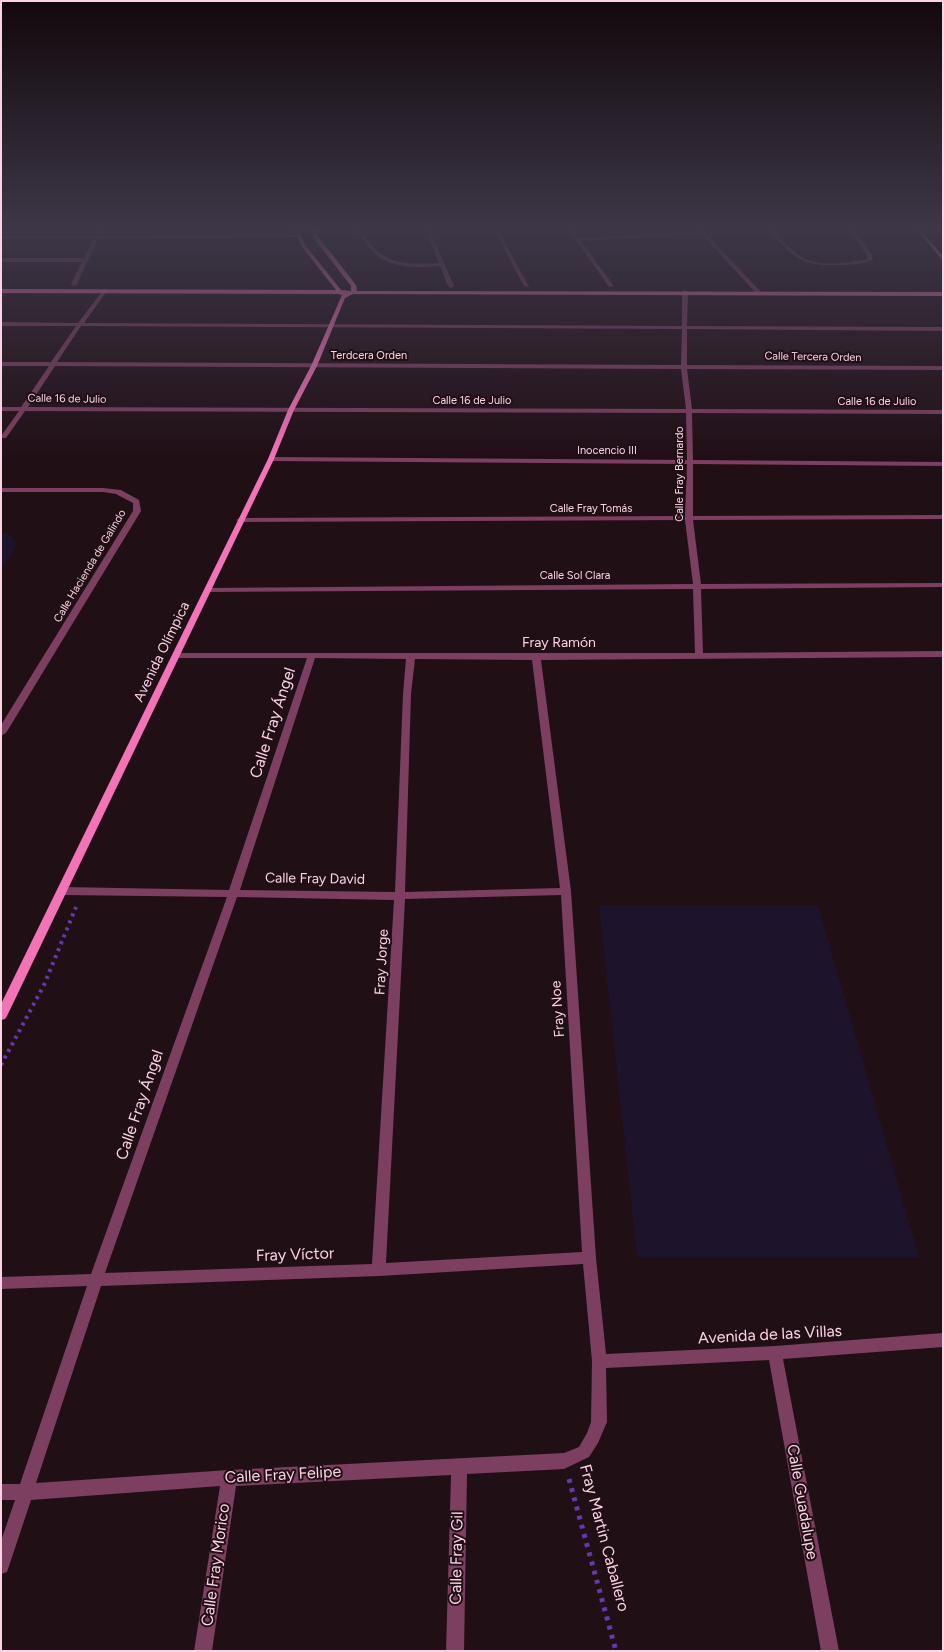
<!DOCTYPE html>
<meta charset="utf-8">
<style>
body{margin:0}
#map{position:relative;width:944px;height:1652px;overflow:hidden;background:#210f16;font-family:Figtree,sans-serif}
canvas{display:block}
.frame{position:absolute;inset:0;border:2px solid #fbd3e5;pointer-events:none}
</style>
<div id="map">
<canvas width="944" height="1652"></canvas>
<div class="frame"></div>
</div>
<script>
const context = document.querySelector('canvas').getContext('2d');
context.lineJoin = 'round';
function paint(path, color) {
  context.fillStyle = color;
  context.fill(path, 'evenodd');
}
function trace(path, color, width, dash) {
  context.strokeStyle = color;
  context.lineWidth = width;
  context.lineCap = dash ? 'butt' : 'round';
  context.setLineDash(dash || []);
  context.stroke(path);
}
function label(font, color, halo, rows, align = 'center') {
  context.font = font + ' Figtree,sans-serif';
  context.lineWidth = 4;
  context.setLineDash([]);
  context.textBaseline = 'middle';
  context.strokeStyle = halo;
  context.fillStyle = color;
  for (const [text, x, y, turn = 0] of rows) {
    context.save();
    context.translate(x, y);
    context.rotate((+turn || 0) * Math.PI / 180);
    context.textAlign = isNaN(turn) ? turn : align;
    if (halo) context.strokeText(text, 0, 0);
    context.fillText(text, 0, 0);
    context.restore();
  }
}
paint(new Path2D(`
 M1,533h6l10,8 -3,10 -13,18z
 M599,905h219l101,352h-282z`), '#1d132a');
trace(new Path2D(`
 M1,1065l43,-80 32,-78`), '#6439a9', 4, [3, 4.5]);
trace(new Path2D(`
 M569,1479l47,172`), '#6439a9', 5, [4, 5.5]);
paint(new Path2D(`
 M99,228h4l-3,8 198,-1 2,1 -2,1 -200,2 -21,45 -3,2 -3,-2 11,-22h-81v-4h83l9,-19h-92v-2l94,-1z
 M355,228h4c23,36 39,37 80,35l-14,-35h4l25,58 -3,2 -3,-2 -8,-20c-43,3 -62,1 -85,-38z
 M493,228h4l32,59 -5,-1z
 M567,228h4l8,10 120,-6 -2,-3 4,-1 60,64 -5,1 -54,-58 -121,6 33,45 -5,1z
 M767,228h5c9,10 17,20 28,28 17,12 48,7 67,3v-3l-18,-28h4l20,28 -1,4c-9,4 -21,5 -32,5 -39,2 -49,-9 -73,-37z
 M104,289l3,2 -23,32 598,3v-34l3,-2 3,2 -1,34 256,1v4l-256,-2v36l256,1v4l-256,-1 5,40 251,1v4l-251,-1 1,47 250,2v4l-250,-2v52l250,-1v4l-250,1 8,64 242,-1v4l-242,2 2,64 240,-2v6l-402,3 30,231 25,367 10,96 169,-8 168,-13v14l-160,12 56,292h-18l-52,-291 -163,8 1,54 -9,21 -9,14 -25,12 -97,5 -3,177h-18l5,-176 -215,11 -24,165h-18l26,-165 -189,14 -24,72 -6,2v-33l14,-41h-14v-16h19l67,-198 -86,3v-12l90,-3 136,-377 -164,-2 -5,-4 5,-4 166,3 78,-232h-131l-3,-1v-4h522l-2,-64 -488,3v-4h3l485,-4 -8,-64 -445,2 -4,-2 4,-2 445,-2 2,-52 -416,-3 -3,-2 3,-2 416,3 -1,-47 -661,-2 -19,27h-4l-1,-2 18,-25h-18v-4h20l28,-41h-48v-4h50l25,-36h-75v-4l77,1zM81,326l601,3 -1,36 -624,-3zM55,366l626,3 5,40 -658,-2zM315,658l91,1 -3,35 -8,198 -155,-2zM415,659l117,1 28,228 -155,4 6,-198zM561,895l21,357 -196,11 19,-364zM237,897l157,3 -22,364 -267,9zM583,1264l9,97 -1,61 -4,11 -8,14 -15,6 -335,17 -193,13 65,-197 278,-10z
 M1,488h102l18,2 18,10 2,11 -135,222 -5,3v-11l132,-214v-8l-17,-9 -13,-2h-102z`), '#7c3f5f');
paint(new Path2D(`
 M293,228h4l9,18 35,44 10,1v-5l-35,-45 -7,-13h4l7,11 36,46 1,6 586,1v4l-590,-2 -8,4 -28,68 -23,44 -20,49 -267,557 -2,3 -4,1v-16l267,-545 20,-49 23,-44 31,-71 -4,-1 -337,-1v-4l335,1 -34,-43z
 M915,228h4l24,28v5z
 M935,228h5l3,3v4z`), '#f373b7');
const sky = context.createLinearGradient(0, 0, 0, 459);
sky.addColorStop(0, '#12080c');
sky.addColorStop(0.5, '#3d3747');
sky.addColorStop(1, '#3d374700');
context.fillStyle = sky;
context.fillRect(0, 0, 944, 459);
label('11px', '#fbd3e5', '#210f16', [
 ["Terdcera Orden",369,356],
 ["Calle Tercera Orden",813,357,1],
 ["Calle 16 de Julio",67,399,1],
 ["Calle 16 de Julio",472,401],
 ["Calle 16 de Julio",877,402],
 ["Inocencio III",607,451],
 ["Calle Fray Bernardo",680,474,-90],
 ["Calle Fray Tomás",591,509],
 ["Calle Hacienda de Galindo",90,566,-59],
 ["Calle Sol Clara",575,576]
]);
label('14px', '#fbd3e5', '#210f16', [
 ["Fray Ramón",559,643],
 ["Avenida Olímpica",162,652,-64],
 ["Calle Fray David",315,879,1],
 ["Fray Jorge",382,962,-87],
 ["Fray Noe",558,1009,-94]
]);
label('16px', '#fbd3e5', '#210f16', [
 ["Calle Fray Ángel",273,723,-72],
 ["Calle Fray Ángel",140,1105,-71],
 ["Fray Víctor",295,1255,-2],
 ["Avenida de las Villas",770,1335,-3],
 ["Calle Fray Felipe",283,1475,-3],
 ["Calle Guadalupe",802,1502,80],
 ["Fray Martin Caballero",604,1538,75],
 ["Calle Fray Gil",457,1558,-89],
 ["Calle Fray Morico",216,1565,-82]
]);
</script>
